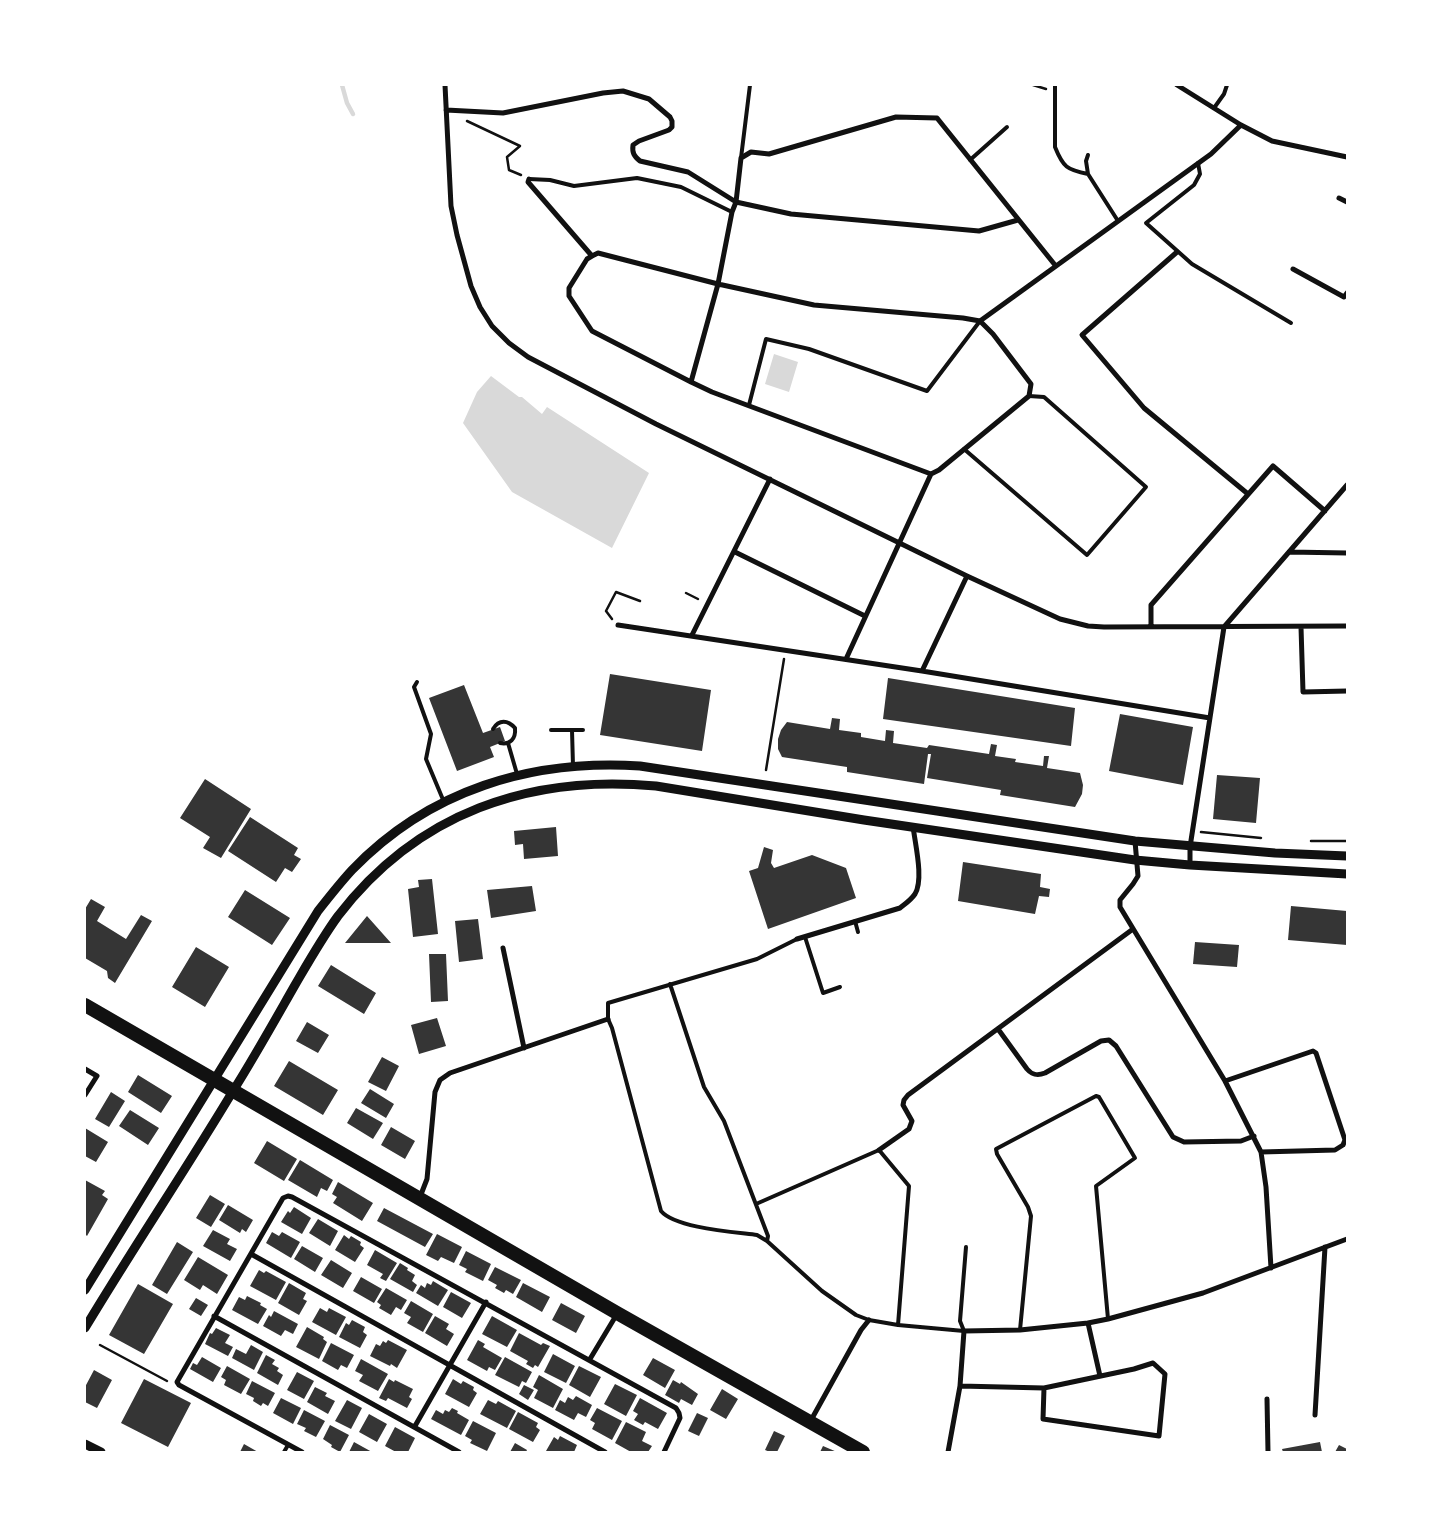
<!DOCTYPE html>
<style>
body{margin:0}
#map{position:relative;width:1432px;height:1537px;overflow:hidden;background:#fff;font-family:Barlow,sans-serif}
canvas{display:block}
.frame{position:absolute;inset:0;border:86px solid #fff;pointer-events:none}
</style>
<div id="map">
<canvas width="1432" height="1537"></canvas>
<div class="frame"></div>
</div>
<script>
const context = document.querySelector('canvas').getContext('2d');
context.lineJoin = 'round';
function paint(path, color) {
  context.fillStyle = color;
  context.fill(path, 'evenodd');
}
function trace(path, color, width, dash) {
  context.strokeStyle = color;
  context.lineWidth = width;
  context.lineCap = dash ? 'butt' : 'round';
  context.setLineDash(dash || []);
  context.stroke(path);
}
paint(new Path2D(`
 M774,354l24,8 -9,30 -24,-8z
 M491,376l28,21h3l20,17 5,-7 102,66 -37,75 -100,-56 -49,-69 14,-31z`), '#d9d9d9');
trace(new Path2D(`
 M342,85l5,18 6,11`), '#d9d9d9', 4.5);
paint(new Path2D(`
 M610,674l101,16 -9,61 -102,-16z
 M888,678l187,30 -4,38 -188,-27z
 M464,685l19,48 17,-6 5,14 -15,6 4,10 -37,14 -28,-73z
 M1120,714l73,13 -10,58 -74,-14z
 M832,718l8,1 -1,11 22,3v4l24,4 1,-11 8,1 -1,12 34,5 2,-3 60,9 2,-10 6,1 -2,11 21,3 -1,3 28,4 1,-10h5l-2,12 33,5 3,12 -1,9 -7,13 -75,-12 1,-5 -74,-12 4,-24h-3l-4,30 -77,-12v-5l-65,-10 -4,-8v-10l3,-9 6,-8 43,7z
 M1217,775l43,3 -4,45 -43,-4z
 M205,779l46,30 -30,49 -18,-10 7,-11 -30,-19z
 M250,817l48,31 -4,7 7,4 -9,13 -7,-4 -9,14 -48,-31z
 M556,827l2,29 -34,3 -1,-15 -8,1 -1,-14z
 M764,847l9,3 -2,13 3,5 38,-13 34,13 10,30 -88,31 -19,-58 9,-3z
 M963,862l78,12 -1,13 10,2 -1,8 -10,-1 -4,18 -77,-13z
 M432,879l6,55 -25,3 -5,-48 11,-2 -1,-7z
 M532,886l4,25 -45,7 -4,-28z
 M245,890l45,28 -18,27 -44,-28z
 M91,899l14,8 -8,14 29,18 15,-24 11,6 -37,62 -7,-5 -1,-7 -22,-13v-49z
 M1291,906l56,5v34l-59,-5z
 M367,916l24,27h-46z
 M478,919l5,40 -24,3 -4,-41z
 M1195,942l44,3 -2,22 -44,-3z
 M196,947l33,20 -24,40 -33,-20z
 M429,954h17l2,47 -17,1z
 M331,965l45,28 -12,21 -46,-28z
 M437,1018l9,28 -27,8 -8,-29z
 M307,1022l22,13 -11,18 -22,-12z
 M382,1057l17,9 -13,25 -18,-9z
 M289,1061l49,29 -15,25 -49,-29z
 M138,1075l34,21 -11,17 -33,-21z
 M370,1089l24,15 -8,14 -25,-15z
 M111,1092l14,9 -16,26 -14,-8z
 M356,1108l27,15 -10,16 -26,-16z
 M130,1110l29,18 -11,17 -29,-19z
 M391,1127l24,14 -10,18 -24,-14z
 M85,1128l23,14 -12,20 -11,-6z
 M267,1141l30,18 -13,22 -30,-18z
 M300,1160l33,20 -6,11 -6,-3 -4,9 -29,-17z
 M85,1180l20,11 -3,4 6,4 -21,37 -2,-2z
 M338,1182l35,21 -11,18 -29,-18 4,-6 -5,-3z
 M210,1195l15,9 -14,23 -15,-9z
 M228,1205l25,15 -7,12 -4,-3 -2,4 -21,-13z
 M294,1207l17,11 -9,16 -21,-12 7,-11 2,2z
 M384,1208l49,26 -8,13 -48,-26z
 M318,1219l20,12 -8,15 -21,-13z
 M213,1230l17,9 -3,5 10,5 -7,12 -27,-15z
 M272,1232l7,4 3,-4 18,10 -9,16 -25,-15z
 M437,1234l25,13 -8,16 -13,-6 -3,4 -12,-6z
 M344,1235l5,4 2,-3 10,6 -1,3 4,3 -9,14 -20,-12z
 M177,1242l16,10 -26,42 -15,-9z
 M302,1246l21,12 -8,14 -21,-13z
 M375,1250l22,13 -11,18 -6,-3 3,-4 -16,-9z
 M466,1251l25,13 -8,17 -18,-9 2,-3 -8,-4z
 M198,1257l30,18 -11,19 -14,-9 -3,5 -16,-10z
 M331,1260l21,13 -9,15 -22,-13z
 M400,1263l8,5 -1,2 8,5 -3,6 5,4 -4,7 -23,-13z
 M495,1267l26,13 -8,14 -7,-4 -2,3 -9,-5 2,-3 -9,-5z
 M259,1270l5,3 2,-2 20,11 -10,18 -26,-14z
 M361,1277l21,12 -8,14 -21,-12z
 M433,1281l15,9 -10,16 -22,-13 5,-8 4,3 2,-5 4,2z
 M289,1283l17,10 -3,6 4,2 -8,14 -21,-12z
 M523,1283l27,14 -8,15 -26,-15z
 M138,1284l35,20 -29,50 -35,-19z
 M386,1288l21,12 -6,10 -5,-3 -5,8 -12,-7 2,-3 -4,-3z
 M451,1292l20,11 -9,15 -19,-11z
 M247,1296l14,7 -1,2 7,4 -9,15 -26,-14 7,-13 6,3z
 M196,1298l12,7 -7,11 -12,-7z
 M411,1301l22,13 -10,18 -16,-9 4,-6 -7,-4z
 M561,1303l24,13 -9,17 -24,-13z
 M320,1308l7,4 2,-4 17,9 -10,18 -24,-13z
 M274,1311l24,13 -5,10 -8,-4 -4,6 -18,-10 6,-11 2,2z
 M435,1316l14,8 -3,5 8,5 -7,12 -22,-13z
 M492,1316l25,14 -10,17 -25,-13z
 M352,1320l13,7 -2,5 4,3 -7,13 -21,-11 7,-14 3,2z
 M307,1327l17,10 -1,2 4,3 -8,17 -23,-12z
 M216,1328l14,7 -5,8 8,4 -5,9 -23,-12 5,-11 2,1z
 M519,1333l22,12 2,-2 7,3 -12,21 -3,-2 -2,3 -7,-4 2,-3 -18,-10z
 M388,1340l19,10 -10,18 -6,-4 -1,2 -20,-10 6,-12 4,2 3,-5 3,2z
 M478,1340l7,4 -2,3 19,11 -7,12 -6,-3 -2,4 -20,-11z
 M331,1343l23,12 -7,13 -6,-3 -3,5 -16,-9z
 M251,1345l12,7 -9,18 -22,-12 4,-9 10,5z
 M553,1354l22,12 -9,17 -22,-11z
 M266,1355l9,5 -3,4 7,4 -2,3 6,4 -5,10 -21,-12z
 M202,1357l19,11 -8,14 -23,-13 3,-6 4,2z
 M505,1357l27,15 -6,11 -4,-2 -3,6 -24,-12z
 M653,1358l22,12 -10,18 -22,-13z
 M361,1359l27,15 -10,17 -19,-10 4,-6 -8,-4z
 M227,1366l23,13 -9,15 -17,-9 2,-5 -5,-3z
 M579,1366l22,11 -11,20 -21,-12z
 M94,1370l18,10 -15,28 -12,-6v-15z
 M297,1372l17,9 -10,18 -17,-9z
 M539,1375l24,14 -10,19 -19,-10 4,-8 -5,-3z
 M144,1379l47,24 -23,44 -47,-24z
 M389,1379l5,3 1,-2 18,9 -4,8 3,2 -5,9 -19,-10 -2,3 -7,-3z
 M453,1379l8,5 2,-3 11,6 -1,3 4,3 -8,14 -24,-13z
 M673,1380l7,4 1,-2 17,12 -6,11 -11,-6 -2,4 -14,-8z
 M252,1381l23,12 -7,13 -5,-3 -2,3 -8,-5 1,-3 -8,-4z
 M615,1384l22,11 -11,21 -22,-12z
 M524,1385l10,5 -6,10 -9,-6z
 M315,1387l12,6 -2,3 10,5 -7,13 -21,-12z
 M722,1389l16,10 -12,20 -16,-9z
 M576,1396l16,9 -6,12 -8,-4 -4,7 -19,-10 5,-10 5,3 3,-6 5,3z
 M281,1398l20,10 -8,16 -20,-11z
 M640,1398l27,15 -9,16 -13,-7 -2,3 -9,-5 4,-6 -5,-3z
 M347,1400l15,8 -11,21 -16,-8z
 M488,1400l8,4 2,-3 18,10 -9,17 -27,-14z
 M452,1408l6,3 -1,2 12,7 -8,15 -30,-16 5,-9 7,4 2,-4 4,2z
 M597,1408l25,13 -10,19 -20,-11 3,-6 -5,-3z
 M304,1410l21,11 -9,16 -12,-6 2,-3 -9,-4z
 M518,1412l20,11 -2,4 4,3 -7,12 -24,-13z
 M697,1413l11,5 -9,18 -11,-5z
 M369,1414l18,10 -10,18 -18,-10z
 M473,1421l23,12 -9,18 -17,-8 2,-3 -7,-4z
 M626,1422l20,10 -4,9 10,5 -4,6h-17l-16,-9z
 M330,1425l19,10 -9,17 -9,-5 1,-2 -9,-6z
 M395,1427l20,11 -7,14h-12l-11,-6z
 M774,1431l11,5 -8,16h-7l-5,-2z
 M560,1436l17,9 -3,7 -28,-1 8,-14 4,3z
 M354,1442l18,10h-23z
 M1320,1442l2,10h-39l-1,-3z
 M515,1443l12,7 -1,2h-16z
 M244,1444l14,8h-18z
 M1339,1445l8,4v3h-12z
 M823,1446l14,6h-17z`), '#353535');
trace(new Path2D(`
 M1033,85l13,4
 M467,121l53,25 -13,11 2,13 12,5
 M686,593l12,6
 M612,619l-6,-8 10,-19 24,9
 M766,770l18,-111
 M1201,832l60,6
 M1311,841h36
 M100,1345l67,36`), '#111', 2.5);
trace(new Path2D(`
 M1055,85v62c8,20 12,23 33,27l30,47
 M1214,108l10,-14 3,-9
 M741,158l9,-73
 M970,160l37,-33
 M1198,163l2,11 -6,11 -48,38 46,41 99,59
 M1088,174l-2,-13 2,-6
 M529,179l21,1 24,6 63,-8 44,9 51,25
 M749,405l17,-66 43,10 118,42 53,-70
 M964,449l123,106 59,-68 -102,-90 -15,-1
 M417,682l-3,5 17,47 -5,25 18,43
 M493,729c6,-10 15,-9 22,-1 1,11 -5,17 -15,15
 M551,730h32
 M572,730l1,36
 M508,743l9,31
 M855,921l3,11
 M805,937l18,56 17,-6
 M797,939l-40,20 -149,44v16l4,9 49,183c14,17 73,21 96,24l10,6 55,50 34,24 13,5 29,5 66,6 -4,-10 6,-74
 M670,984l34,103 20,34 44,115 -1,5
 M756,1204l123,-54 30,36 -11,139
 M1020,1330l11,-114 -3,-9 -31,-53 -1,-5 100,-53 3,1 36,61 -39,28 12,133
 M284,1452l4,-7`), '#111', 4);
trace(new Path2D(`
 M445,85l6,121 6,29 14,51 9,21 12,19 17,17 19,14 128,67 311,152 93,43 28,7 16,1 243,-1
 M1177,85l64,40 31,16 75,16
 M446,110l57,3 100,-20 20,-2 26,8 21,18 2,4v6l-3,3 -30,11 -6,4c-1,8 1,11 7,16l48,11 48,30 55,12 188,17 39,-11
 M529,179l-1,3 64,74 6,-3 120,31 96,21 149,13 17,3 13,13 38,50 -2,12 -90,74 -8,4 -85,185
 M1339,198l8,4
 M1177,252l-95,83 62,73 104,86
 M592,256l-5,3 -18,29v8l23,35 99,51 21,10 219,82
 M1293,269l51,28 3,-4
 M980,321l231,-167 30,-29
 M691,382l27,-98 14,-72 4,-10 5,-44 10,-6 18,2 127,-37 41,1 118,147
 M735,552l130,64
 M1289,552l58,1
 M618,625l304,46 288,47
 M1151,627v-22l122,-139 52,45
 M1301,627l2,65 44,-1
 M692,635l78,-156
 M922,671l45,-95
 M1135,841l3,35 -5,8 -13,16v7l105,174 36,71 5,35 5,81
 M1190,865v-18l34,-220 123,-142
 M797,939l103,-31c5,-4 11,-8 15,-14 9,-15 0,-50 -2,-68
 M503,948l21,100
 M998,1029l29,40c5,6 10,7 18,4l56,-32 8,-1 7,6 57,91 11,5 57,-1 13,-5
 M85,1069l12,7 -12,19
 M1225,1081l88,-30 3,2 29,87 -2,5 -8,5 -74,2
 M879,1150l30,-21 3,-8 -9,-16 1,-5 4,-5 225,-166
 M420,1197l7,-18 8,-87 5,-12 10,-7 158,-54
 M251,1254l354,198
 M214,1316l245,136
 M1088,1323l12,53
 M590,1359l27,-45
 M960,1386l84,2 90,-19 19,-6 12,11 -6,62 -116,-17 1,-31
 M1267,1399l1,53
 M1315,1415l10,-168
 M810,1422l51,-92 8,-10
 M415,1426l71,-124
 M302,1452l-123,-67 -2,-3 106,-184 5,-2 4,1 384,211 3,5 1,5 -16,34
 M948,1452l12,-66 4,-55 56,-1 68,-7 20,-4 95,-26 144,-54`), '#111', 5);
trace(new Path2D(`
 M85,1290l233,-379c11,-14 22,-28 34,-41 77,-80 179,-111 288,-104l495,75 140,12 72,3
 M85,1328c48,-80 100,-157 148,-237 22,-35 42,-71 62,-106 14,-24 27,-47 43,-69 79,-103 191,-142 318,-130l208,34 271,40 55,5 157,9
 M85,1444l16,8`), '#111', 9);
trace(new Path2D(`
 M85,1005l532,308 246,139`), '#111', 14);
</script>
